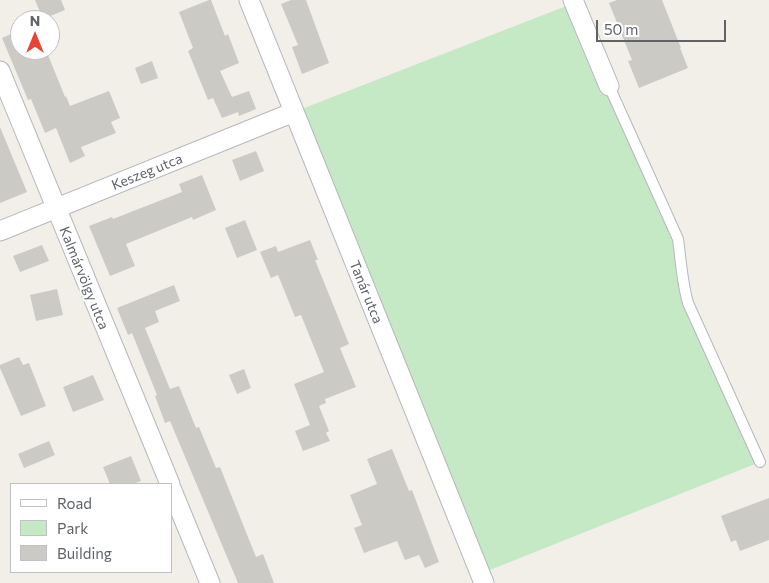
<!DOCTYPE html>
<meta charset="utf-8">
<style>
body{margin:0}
#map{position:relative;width:769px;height:583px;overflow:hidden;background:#f1efe8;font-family:Commissioner,sans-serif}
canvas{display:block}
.legend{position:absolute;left:10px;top:483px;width:162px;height:90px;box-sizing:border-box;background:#fff;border:1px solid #bfc1c3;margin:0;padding:6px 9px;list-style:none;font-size:15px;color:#5f6368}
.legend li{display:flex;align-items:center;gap:10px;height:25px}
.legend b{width:25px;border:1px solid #bfc1c3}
.north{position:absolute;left:10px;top:10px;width:50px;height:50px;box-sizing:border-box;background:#fff;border:1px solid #bfc1c3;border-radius:50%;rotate:0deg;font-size:14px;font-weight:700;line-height:20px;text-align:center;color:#5f6368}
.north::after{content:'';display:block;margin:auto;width:18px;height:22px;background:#ea4335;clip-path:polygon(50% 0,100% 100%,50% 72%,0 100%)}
.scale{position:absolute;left:596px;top:20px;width:130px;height:22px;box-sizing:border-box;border:2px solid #5f6368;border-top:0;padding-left:6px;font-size:15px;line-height:18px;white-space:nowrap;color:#5f6368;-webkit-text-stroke:4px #fff;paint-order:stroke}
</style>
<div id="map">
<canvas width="769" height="583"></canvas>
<ul class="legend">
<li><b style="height:6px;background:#fff"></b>Road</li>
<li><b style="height:14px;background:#c5e8c5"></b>Park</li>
<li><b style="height:14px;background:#cccac5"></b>Building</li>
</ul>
<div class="north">N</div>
<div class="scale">50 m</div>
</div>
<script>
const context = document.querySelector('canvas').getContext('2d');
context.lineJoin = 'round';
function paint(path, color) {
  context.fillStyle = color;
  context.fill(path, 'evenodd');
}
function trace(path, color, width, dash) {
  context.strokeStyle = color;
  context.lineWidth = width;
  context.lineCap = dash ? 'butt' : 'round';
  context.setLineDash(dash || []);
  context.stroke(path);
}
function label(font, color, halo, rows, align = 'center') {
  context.font = font + ' Commissioner,sans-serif';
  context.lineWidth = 4;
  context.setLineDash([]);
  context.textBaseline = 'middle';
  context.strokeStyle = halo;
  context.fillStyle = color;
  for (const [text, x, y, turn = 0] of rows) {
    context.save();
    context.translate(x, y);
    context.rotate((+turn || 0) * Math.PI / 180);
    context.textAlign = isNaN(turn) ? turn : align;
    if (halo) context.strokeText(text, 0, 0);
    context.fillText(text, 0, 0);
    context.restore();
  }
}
paint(new Path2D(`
 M574,3l104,236 5,48 77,175 -280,112 -186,-462z`), '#c5e8c5');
paint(new Path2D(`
 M35,0h26l4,10 -22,9z
 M209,0h2l14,36 3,-2 11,29 -19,8 12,26 17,-6 7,18 -17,7 -1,-4 -16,6 -9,-20 -5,2 -20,-49 5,-3 -14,-36z
 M291,0h15l23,63 -27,11 -10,-27 6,-2 -17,-41z
 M617,0h45l19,48h-1l8,20 -49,20 -11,-27 4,-1 -23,-57z
 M20,30v20h26l19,47 1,-1 4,10 39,-15 11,27 -9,4 5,11 -35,14 4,9 -15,7 -14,-35 -11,5 -14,-34 -3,1 -26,-62z
 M152,61l6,17 -17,6 -6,-16z
 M0,127l27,65 -27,11z
 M256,151l8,20 -24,10 -8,-21z
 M202,175l14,35 -23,10 -1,-3 -66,27 9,22 -25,10 -21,-50 23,-9 1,2 69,-27 -3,-8z
 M245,220l12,30 -20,8 -12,-30z
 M310,240l8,20h-3l34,84 -9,4 16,39 -31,12 1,4 -7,3 10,25 -3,2 4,8 -27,10 -8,-20 15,-6 -16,-41 30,-12 -23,-57 -6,2 -17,-42 -7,3 -11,-26 16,-6 2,6z
 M42,245l7,16 -29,11 -7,-16z
 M174,285l6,16 -25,10 4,11 -14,6 25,61 9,-3 17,42 3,-1 17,41 4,-1 36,90 7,-3 11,29h-36l-68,-162 -5,2 -10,-27 2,-1 -25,-62 -4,2 -11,-27z
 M57,289l6,26 -27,6 -6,-26z
 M19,357l4,8 6,-2 17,43 -25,10 -21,-48v-3z
 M244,369l7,19 -14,6 -8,-19z
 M93,375l11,25 -31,12 -10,-25z
 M49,441l6,14 -31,13 -6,-14z
 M392,449l17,42 3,-1 27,72 -14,6 -6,-13 -14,5 -8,-19 -33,12 -10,-25 8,-3 -12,-30 27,-11 -10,-25z
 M131,456l10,25 -9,3h-22l-7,-17z
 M769,498v42l-29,11 -4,-11 -5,2 -10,-26z`), '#cccac5');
const service = new Path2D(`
 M609,86l69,153c3,22 4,43 10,64l72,159`);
const minor = new Path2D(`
 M249,0l235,583
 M573,0l36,86
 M0,71l170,413
 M0,231l294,-119
 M171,488l39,95`);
trace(service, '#b5b8bc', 12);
trace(minor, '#b5b8bc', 21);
trace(service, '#fff', 10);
trace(minor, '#fff', 19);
label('14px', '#5f6368', '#fff', [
 ["Keszeg utca",147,172,-22],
 ["Kalmárvölgy utca",84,278,68],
 ["Tanár utca",366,292,68]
]);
</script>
